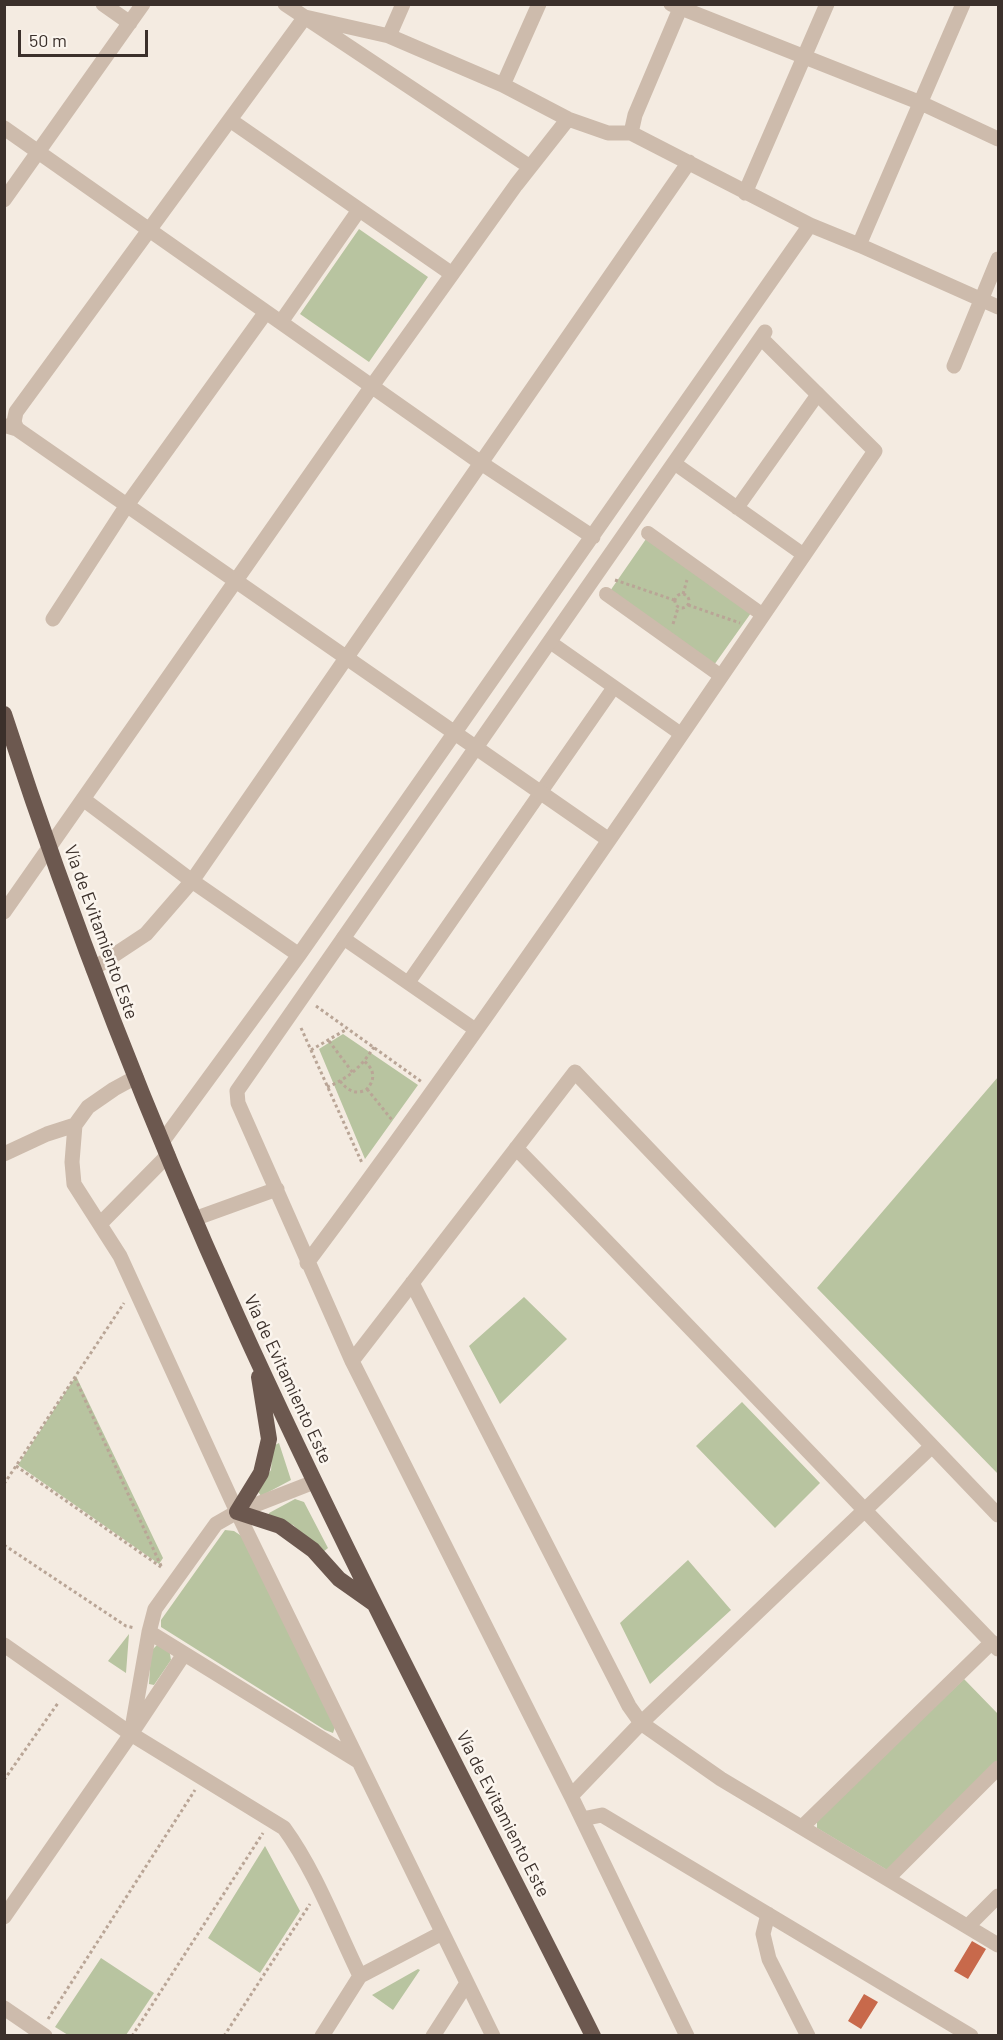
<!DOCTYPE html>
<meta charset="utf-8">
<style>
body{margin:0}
#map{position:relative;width:1003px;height:2040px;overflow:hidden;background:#f4ebe1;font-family:Barlow,sans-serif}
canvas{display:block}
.frame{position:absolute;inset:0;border:6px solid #3b302b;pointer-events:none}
.scale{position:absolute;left:18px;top:30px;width:130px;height:27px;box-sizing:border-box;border:3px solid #3b302b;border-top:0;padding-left:8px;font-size:18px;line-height:21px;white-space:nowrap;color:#3b302b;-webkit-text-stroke:4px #fbf5ee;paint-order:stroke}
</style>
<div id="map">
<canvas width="1003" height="2040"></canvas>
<div class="frame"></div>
<div class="scale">50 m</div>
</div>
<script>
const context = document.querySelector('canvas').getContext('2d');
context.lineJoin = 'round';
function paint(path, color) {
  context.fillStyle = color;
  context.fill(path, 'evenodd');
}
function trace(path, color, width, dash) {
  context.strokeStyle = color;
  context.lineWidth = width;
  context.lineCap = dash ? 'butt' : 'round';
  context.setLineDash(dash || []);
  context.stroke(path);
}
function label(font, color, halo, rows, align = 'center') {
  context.font = font + ' Barlow,sans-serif';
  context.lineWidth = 5;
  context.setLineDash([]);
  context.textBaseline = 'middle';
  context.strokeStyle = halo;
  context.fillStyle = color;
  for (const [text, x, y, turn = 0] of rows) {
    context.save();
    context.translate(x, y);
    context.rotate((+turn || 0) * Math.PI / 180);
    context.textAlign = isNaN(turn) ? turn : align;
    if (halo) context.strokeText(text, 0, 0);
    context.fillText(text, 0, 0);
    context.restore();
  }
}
paint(new Path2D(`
 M359,229l69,48 -59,85 -69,-48z
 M646,539l105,74 -37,52 -104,-74z
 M343,1034l75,51 -53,74 -46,-110z
 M998,1077v397l-181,-186z
 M524,1297l43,42 -67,65 -31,-58z
 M76,1376l87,182 -4,6 -141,-99z
 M742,1402l78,81 -45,45 -79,-82z
 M279,1443l12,37 -30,16 -4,-6 14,-20 2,-24z
 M295,1499l9,3 24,46 -5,4 -30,-27 -25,-8 1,-4z
 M225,1530l9,1 9,6 93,187 -3,9 -8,-3 -164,-103v-7z
 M688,1560l43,50 -81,74 -30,-61z
 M129,1634l-3,39 -18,-12z
 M157,1645l12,3 2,12 -17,25 -5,-1 2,-33z
 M964,1679l34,35v47l-111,109 -70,-42v-9z
 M265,1846l35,65 -40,62 -52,-35z
 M101,1958l53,35 -28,42h-58l-13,-8z
 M418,1969l2,1 -27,40 -21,-15z`), '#b8c4a0');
paint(new Path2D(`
 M972,1941l14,8 -18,30 -14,-8z
 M864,1994l14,8 -17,27 -13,-8z`), '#c8694b');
trace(new Path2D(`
 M615,580l59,20
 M675 601a7 7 0 1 1 14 0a7 7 0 1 1-14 0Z
 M683,594l4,-14
 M688,605l52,18
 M673,624l5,-16
 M316,1006l106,76
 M301,1028l61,135
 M329,1041l24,32
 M311,1050l36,-21
 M340,1081c7,9 16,15 27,8 9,-10 7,-20 -3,-28
 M327,1087c22,-9 34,-20 47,-40
 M367,1089l25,31
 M75,1378l87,190
 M16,1466l145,101
 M4,1484l120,-181
 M4,1545l122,81 9,2
 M4,1780l54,-77
 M48,2019l147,-229
 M132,2036l131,-203
 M224,2036l86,-132`), '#b9a596', 3, [3, 3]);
trace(new Path2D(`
 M674,463l130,92
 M737,508l81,-114
 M648,533l115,82
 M606,594l115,82
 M550,642l131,92
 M343,938l133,92
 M408,983l206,-296`), '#cdbbac', 14);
trace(new Path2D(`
 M103,4l27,19
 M285,4l245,163
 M671,4l250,99 77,36
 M389,36l14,-32
 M503,85l36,-81
 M230,120l222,154
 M4,128l477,335 112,74
 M631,133l4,-18 47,-111
 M745,193l82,-189
 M4,200l139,-196
 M859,245l104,-241
 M281,322l78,-112
 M954,366l44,-107
 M7,426l10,3 592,411
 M17,429l-3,-7 2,-10 289,-395 84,19 114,49 65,34 40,14h23l179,92 49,20 139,62
 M53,619l74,-114 139,-193
 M83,799l109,82 107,74
 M4,912l368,-526 144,-201 52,-66
 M93,969l53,-35 46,-53 497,-719
 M136,1077l-22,12 -26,18 -13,18 -3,37 2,22 46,72 117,256 256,524
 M162,1142l137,-187 511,-730
 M516,1148c162,166 321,334 482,501
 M4,1154l43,-20 28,-9
 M194,1219l83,-30
 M100,1224l68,-69
 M307,1263c198,-265 382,-540 568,-812l-114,-113
 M412,1283l217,423 12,17 80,56 277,166
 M352,1361l223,-289 423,443
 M149,1632l209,129
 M4,1645l127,89 153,94c32,44 52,99 76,148
 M131,1734l18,-102 6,-23 61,-85 21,-12 77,-30
 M571,1796l70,-73 291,-277
 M582,1819l20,-4 369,221
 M802,1827l190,-185
 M888,1878l110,-110
 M768,1914l-5,20 6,25 39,77
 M4,1917l127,-183 53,-80
 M968,1926l30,-30
 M4,2008l41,28
 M322,2036l38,-60 82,-43
 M433,2036l34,-53
 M687,2036l-116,-240 -219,-435 -114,-258 -1,-12 528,-759`), '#cdbbac', 15);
trace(new Path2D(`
 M4,714c67,206 145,407 234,604 110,243 235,479 355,718
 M259,1377l10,62 -8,34 -24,39 43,14 33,24 26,29 34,24`), '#6c584f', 16);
label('18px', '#3b302b', '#fbf5ee', [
 ["Vía de Evitamiento Este",101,932,70],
 ["Vía de Evitamiento Este",288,1379,65],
 ["Vía de Evitamiento Este",503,1814,63]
]);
</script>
